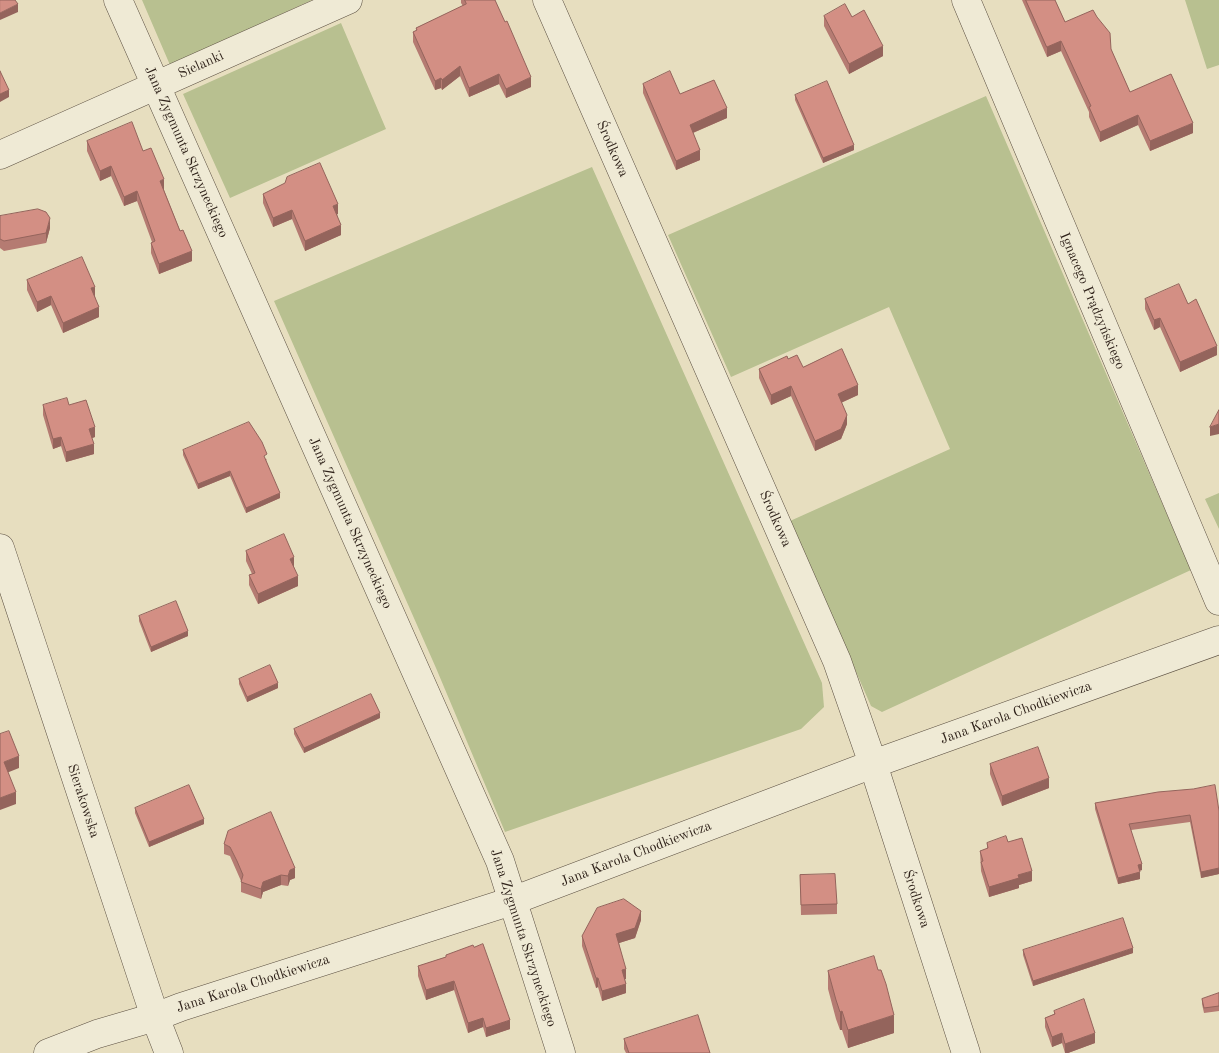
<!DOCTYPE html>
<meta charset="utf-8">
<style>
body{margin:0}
canvas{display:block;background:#e7debf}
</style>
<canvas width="1219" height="1053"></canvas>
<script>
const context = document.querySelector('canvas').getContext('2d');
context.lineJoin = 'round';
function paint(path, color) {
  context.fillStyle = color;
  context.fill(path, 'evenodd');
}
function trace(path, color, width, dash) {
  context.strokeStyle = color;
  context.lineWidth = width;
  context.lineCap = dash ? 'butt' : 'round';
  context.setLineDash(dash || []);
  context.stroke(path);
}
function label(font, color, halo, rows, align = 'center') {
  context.font = font + ' "Old Standard TT",serif';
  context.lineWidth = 4;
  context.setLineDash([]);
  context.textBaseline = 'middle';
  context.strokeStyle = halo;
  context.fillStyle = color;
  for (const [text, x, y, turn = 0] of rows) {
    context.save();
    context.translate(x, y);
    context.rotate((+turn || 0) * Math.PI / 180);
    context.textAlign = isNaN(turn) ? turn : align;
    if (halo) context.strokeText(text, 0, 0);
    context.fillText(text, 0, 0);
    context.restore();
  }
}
paint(new Path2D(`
 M142,0h170l-142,65z
 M1185,0h34v65l-12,4z
 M341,23l45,106 -156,69 -47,-104z
 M986,96l205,474 -309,142 -11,-6 -81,-185 160,-72 -61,-142 -158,70 -63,-142z
 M592,167l230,516 2,24 -23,22 -296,103 -69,-164 -162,-367z
 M1219,493v36l-14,-30z`), '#b8c090');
const street = new Path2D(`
 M118,0l382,861 61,192
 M547,0l290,661 36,103 93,289
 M966,0l253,601
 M0,155l348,-155
 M0,548l155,469 14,36
 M48,1053l49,-19 58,-17 26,-10 331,-106 361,-137 346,-124`);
trace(street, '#5d5143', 29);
trace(street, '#efead5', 28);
paint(new Path2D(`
 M461,0h34l36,87 -25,11 -7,-14 -30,13 -9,-21 -18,14 -1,-2 -6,2 -22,-48v-10l3,-1v-3l47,-22 -2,-3z
 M1022,0h33l10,22 46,27 19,43 63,41 -43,18 -12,-26 -38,17 -11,-25v-5l-28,-61 -14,6z
 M824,16l28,1 31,39 -34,18 -25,-48z
 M643,84l37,10 47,24 -34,15 7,27 -24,10 -33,-77z
 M795,95l59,55 -31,13 -28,-63z
 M87,141l56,10 21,38v1l28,71 -33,13 -8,-21v-10l1,-1 -15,-41 -13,5 -13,-30 -11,5 -13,-30z
 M263,194l75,20h-1l4,21 -36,16 -13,-32 -19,8 -10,-24z
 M0,216l50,12 -4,15 -42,8 -4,-3z
 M27,280l68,16 4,21 -36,16 -12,-28 -14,7 -10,-22z
 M1145,299l43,5 29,51 -37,17 -20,-45 -6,3 -9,-21z
 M788,359l70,36 -17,8 6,21 -6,15 -26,12 -24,-55 -20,9 -12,-27v-9z
 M43,405h26l26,32 -3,1 2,16 -28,8 -5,-16 -8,3 -10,-34z
 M183,450l84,9 -1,1 14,38 -34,15 -16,-37 -32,13 -15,-34z
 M246,551l48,16 4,19 -40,18 -9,-19v-10l3,-1 -6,-13z
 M139,616l49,20 -37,16 -12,-31z
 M239,679l39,9 -31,14 -8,-18z
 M380,718l-76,35 -10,-19v-5z
 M990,764l59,24 -47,18 -12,-32z
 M1095,803l124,8v63l-18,4 -11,-56 -59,8 11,40 -3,1 1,8 -22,5 -23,-75z
 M135,808l69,16 -55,23 -14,-34z
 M1008,842l24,39 -13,4v3l-30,9 -8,-26 -1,-20 7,-2v-6z
 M224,844l71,34 -5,2 -2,6 -7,-1 -18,7 -2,7 -20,-7v-11l-11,-25 -6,-2z
 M800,875l37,29v10l-36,1z
 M641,920l-6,18 -16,5 7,36h-1l1,14 -24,8 -4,-14 -2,1 -14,-42v-10z
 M1023,950l110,3 -100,33 -10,-31z
 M446,955l64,74 -24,8 -3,-10 -15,6 -14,-43 -28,10 -8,-24v-10l28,-9z
 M828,971l66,62 -46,15 -6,-18h-2l-4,-11 -8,-30z
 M1219,993v18l-15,2 -2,-9v-5z
 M1054,1011l41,32 -27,10h-3l-3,-10 -10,4 -7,-20v-9l9,-4z
 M624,1039l86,14h-84l-2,-4z`), '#b57b72');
paint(new Path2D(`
 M18,4v8l-18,8v-7z
 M1061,41v10l-14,6v-10z
 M883,46v10l-34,18v-10z
 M460,66v10l-18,14v-10z
 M499,74v10l-30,13v-9z
 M531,77v10l-25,11v-9z
 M441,78v10l-6,2v-9z
 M9,90v7l-9,5v-8z
 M727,108v10l-37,16v-9z
 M1138,115v10l-38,17v-10z
 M1193,123v10l-43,18v-10z
 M854,145v5l-31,13v-5z
 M700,150v10l-24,10v-9z
 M111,166v10l-11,5v-10z
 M164,179v10l-4,2v-10z
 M137,191v10l-13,5v-9z
 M338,204v10l-5,2v-10z
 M292,210v9l-19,8v-9z
 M50,218v10l-4,15v-10z
 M341,225v10l-36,16v-10z
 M192,251v10l-33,13v-10z
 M95,287v9l-4,2v-10z
 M51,296v9l-14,7v-10z
 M99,307v10l-36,16v-10z
 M1160,318v9l-6,3v-10z
 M1217,346v9l-37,17v-10z
 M858,385v10l-20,9v-10z
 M791,386v10l-20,9v-10z
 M847,415v9l-6,15 -26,12v-10z
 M1219,424v10l-9,2v-9z
 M95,427v10l-6,2v-10z
 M61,437v9l-8,3v-10z
 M94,444v10l-28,8v-10z
 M230,471v5l-32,13v-5z
 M280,493v5l-34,15v-5z
 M294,557v10l-4,2v-10z
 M298,576v10l-40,18v-10z
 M188,631v5l-37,16v-5z
 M278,683v5l-31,14v-5z
 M380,713v5l-76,35v-5z
 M19,756v12l-15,6v-12z
 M1049,778v10l-47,18v-10z
 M16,792v12l-16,6v-12z
 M204,819v5l-55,23v-5z
 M1142,864v6l-4,1v-6z
 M295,868v10l-5,2 -2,6v-10l2,-6z
 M1219,868v6l-18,4v-6z
 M1032,871v10l-13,4v3l-30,9v-10l29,-12z
 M1140,872v7l-22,5v-6z
 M281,875v10l-18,7 -2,7v-10l2,-7z
 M641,911v9l-6,18 -19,6v-10z
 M1133,948v5l-100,33v-5z
 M626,969v10l-4,1v-10z
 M596,978h2v9l-2,1z
 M454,981v9l-28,10v-10z
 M626,984v9l-24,8v-10z
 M842,1011v19h-2v-18z
 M894,1015v18l-46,15v-18z
 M483,1018v9l-15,6v-10z
 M510,1020v9l-24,8v-9z
 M1062,1033v10l-10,4v-10z
 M1095,1033v10l-27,10h-3v-9z`), '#94645c');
const building = new Path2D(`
 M0,0h15l3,4 -18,9z
 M465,0h30l10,22 2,-1 24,56 -25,12 -7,-15 -30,14 -9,-22 -18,14 -1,-2 -6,3 -22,-49 4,-2 -1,-2 50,-24z
 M1026,0h29l10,22 28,-12 4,7 13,16 1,16 19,43 41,-18 22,49 -43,18 -12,-26 -38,17 -11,-25 2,-1 -30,-65 -14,6z
 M845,4l7,13 12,-7 19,36 -34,18 -25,-48z
 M0,71l9,19 -9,4z
 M670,71l10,23 34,-14 13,28 -37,17 10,25 -24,11 -33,-77z
 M827,81l27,64 -31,13 -28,-63z
 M132,122l11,29 8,-3 13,31 -4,2 20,50 3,-1 9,21 -33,13 -8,-21 4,-2 -18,-50 -13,6 -13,-31 -11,5 -13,-30z
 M320,163l18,41 -5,2 8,19 -36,16 -13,-31 -19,8 -10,-24 22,-11 2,-6z
 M38,209l8,3 4,6 -4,15 -42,8 -4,-2v-23z
 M82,257l13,30 -4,1 8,19 -36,16 -12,-27 -14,6 -10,-22z
 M1179,284l9,20 8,-5 21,47 -37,16 -20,-44 -6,2 -9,-21z
 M842,349l16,36 -20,9 9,21 -6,14 -26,12 -24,-55 -20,9 -12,-26 28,-13 1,3 9,-4 6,12z
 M67,398l2,7 17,-5 9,27 -6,2 5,15 -28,8 -5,-15 -8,2 -10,-34z
 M1219,410v14l-9,3z
 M249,422l13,20 5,12 -3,2 16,37 -34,15 -16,-37 -32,13 -15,-34z
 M284,534l10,23 -4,2 8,17 -40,18 -9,-19 6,-2 -9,-22z
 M176,601l12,30 -37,16 -12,-31z
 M270,665l8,18 -31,14 -8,-18z
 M371,694l9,19 -76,35 -10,-19z
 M9,731l10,25 -15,6 12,30 -16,6v-64z
 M1038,747l11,31 -47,18 -12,-32z
 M189,785l15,34 -55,23 -14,-34z
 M1215,785l4,26v57l-18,4 -11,-57 -61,9 13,40 -4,1 2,7 -22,6 -23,-75 63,-11 35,-3z
 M271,812l24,56 -5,2 -2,6 -7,-1 -18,7 -2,7 -20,-7 2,-7 -6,-14 -7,-14 -6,-3 4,-13z
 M1006,836l2,6 14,-4 10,33 -14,4 1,3 -30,9 -8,-25 2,-1 -3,-10 8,-3 -1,-5z
 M835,874l2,30 -36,1 -1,-30z
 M624,899l17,12 -6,17 -19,6 10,35 -4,1 4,14 -24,7 -4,-13h-2l-14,-42 15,-28z
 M1123,918l10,30 -100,33 -10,-31z
 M483,944l27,76 -24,8 -3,-10 -15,5 -14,-42 -28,9 -8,-24 28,-9v-2l27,-10 1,2z
 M874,956l4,14h3l5,14 8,31 -46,15 -6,-19 -2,1 -4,-12 -8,-29z
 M1219,993v13l-15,2 -2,-9z
 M1084,999l11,34 -30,11 -3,-11 -10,4 -7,-19 10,-4 -1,-3z
 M698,1015l12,38h-81l-5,-14z`);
paint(building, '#d38f84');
trace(building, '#94645c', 1);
label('14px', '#2f221a', '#efead5', [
 ["Sielanki",201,65,-24],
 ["Środkowa",612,149,66],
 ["Jana Zygmunta Skrzyneckiego",186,152,66],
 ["Ignacego Prądzyńskiego",1092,301,67],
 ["Środkowa",775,519,66],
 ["Jana Zygmunta Skrzyneckiego",350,523,66],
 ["Jana Karola Chodkiewicza",1016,713,-20],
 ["Sierakowska",83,801,72],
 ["Jana Karola Chodkiewicza",636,854,-21],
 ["Środkowa",916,899,72],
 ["Jana Zygmunta Skrzyneckiego",523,938,72],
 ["Jana Karola Chodkiewicza",253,984,-18]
]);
</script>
